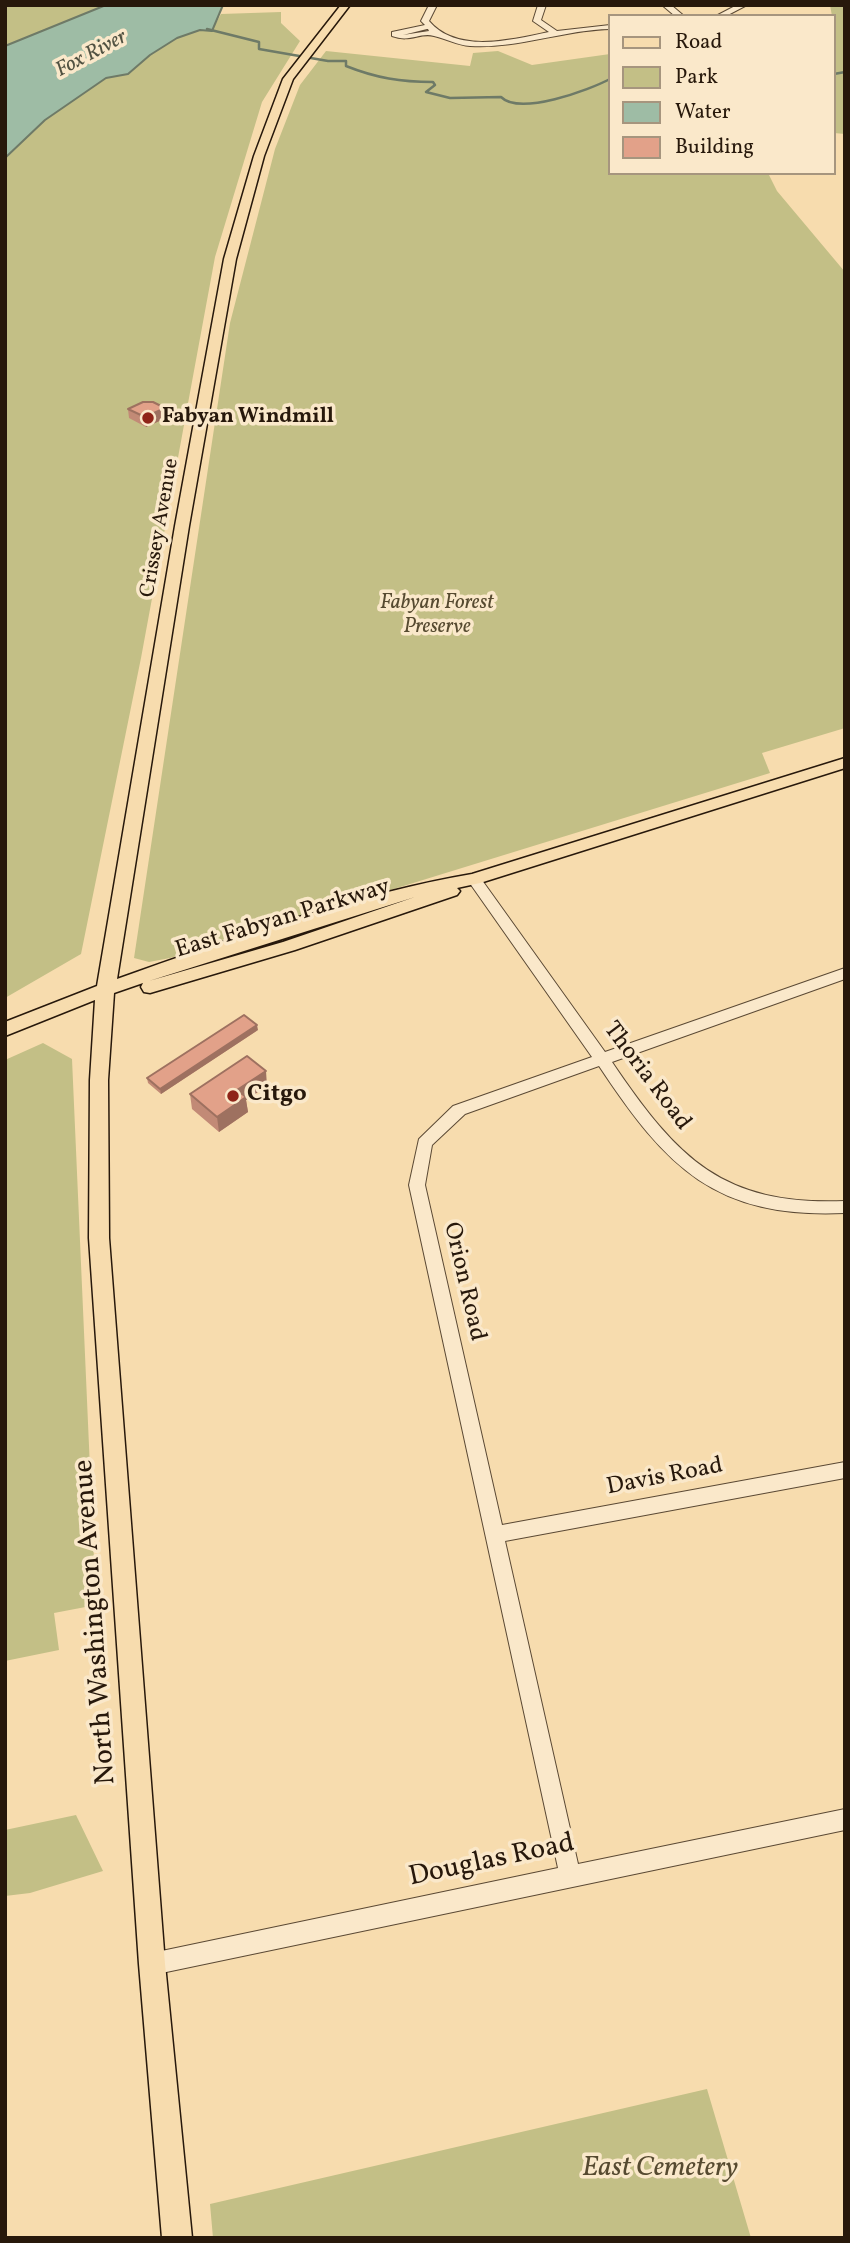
<!DOCTYPE html>
<style>
body{margin:0}
#map{position:relative;width:850px;height:2243px;overflow:hidden;background:#f7dcae;font-family:Vollkorn,serif}
canvas{display:block}
.frame{position:absolute;inset:0;border:7px solid #27180b;pointer-events:none}
.legend{position:absolute;left:608px;top:14px;width:228px;height:161px;box-sizing:border-box;background:#fae8ca;border:2px solid #a6957e;margin:0;padding:9px 12px;list-style:none;font-size:21px;color:#27180b}
.legend li{display:flex;align-items:center;gap:14px;height:35px}
.legend b{width:35px;border:2px solid #a6957e}
</style>
<div id="map">
<canvas width="850" height="2243"></canvas>
<div class="frame"></div>
<ul class="legend">
<li><b style="height:9px;background:#f7dcae"></b>Road</li>
<li><b style="height:19px;background:#c3bf86"></b>Park</li>
<li><b style="height:19px;background:#9ebca5"></b>Water</li>
<li><b style="height:19px;background:#e2a189"></b>Building</li>
</ul>
</div>
<script>
const context = document.querySelector('canvas').getContext('2d');
context.lineJoin = 'round';
function paint(path, color) {
  context.fillStyle = color;
  context.fill(path, 'evenodd');
}
function trace(path, color, width, dash) {
  context.strokeStyle = color;
  context.lineWidth = width;
  context.lineCap = dash ? 'butt' : 'round';
  context.setLineDash(dash || []);
  context.stroke(path);
}
function label(font, color, halo, rows, align = 'center') {
  context.font = font + ' Vollkorn,serif';
  context.lineWidth = 7;
  context.setLineDash([]);
  context.textBaseline = 'middle';
  context.strokeStyle = halo;
  context.fillStyle = color;
  for (const [text, x, y, turn = 0] of rows) {
    context.save();
    context.translate(x, y);
    context.rotate((+turn || 0) * Math.PI / 180);
    context.textAlign = isNaN(turn) ? turn : align;
    if (halo) context.strokeText(text, 0, 0);
    context.fillText(text, 0, 0);
    context.restore();
  }
}
paint(new Path2D(`
 M5,5h101l-101,41z
 M830,5h15v129l-11,-1v-117h-2z
 M281,12v11l19,18 -38,61 -47,155 -74,401 -60,296 -76,44v-840l40,-38 61,-42 22,-4 22,-19 27,-17 23,-8h12l9,-16z
 M326,51l144,15 3,-13 25,-2 34,14 78,-11v119h158l9,18 68,81v456l-83,25 8,20 -600,185 -21,4 -15,-4 96,-635 45,-174 25,-64z
 M43,1043l29,16 24,546 -42,8 5,37 -54,11v-601z
 M76,1815l27,56 -73,22 -25,3v-66z
 M707,2089l44,149h-538l-3,-34z`), '#c3bf86');
const water = new Path2D(`
 M106,5h117l-11,26 -12,-1 -23,8 -27,17 -22,19 -22,4 -61,42 -40,38v-112z`);
paint(water, '#9ebca5');
trace(water, '#6e7a67', 2);
trace(new Path2D(`
 M207,29l52,13v7l69,12h18v5c30,12 55,16 87,16l2,3 -9,7 24,6 51,-1c19,19 88,-7 109,-18
 M834,74l11,-2`), '#6e7a67', 2.5);
const minor = new Path2D(`
 M429,5h8l-8,16c28,33 82,19 120,11l-16,-11 5,-16h8l-5,15 16,11 53,-6v4c-47,1 -92,20 -140,17 -13,-1 -23,-7 -36,-10 -14,-4 -24,7 -42,0v-4l33,-7 -4,-4zM428,29l1,2 -26,4 24,-6z
 M662,5h9l13,11h-9z
 M737,5h10l-21,11h-10z
 M474,874l5,2 126,176 240,-84v11l-233,83c65,96 110,144 233,139v12c-130,6 -179,-46 -246,-147l-134,48 -33,31 -7,40 77,340 343,-63v16l-340,63 73,323 267,-55v21l-693,145 -8,-3 -3,-8 3,-8 8,-3 406,-85 -149,-683 10,-46 34,-33 139,-49 -123,-175 -2,-3 2,-3z`);
const major = new Path2D(`
 M341,5h9l-57,74 -29,77 -28,103 -47,267 -72,453c112,-40 238,-85 355,-105l373,-116v10l-365,115 -23,5 3,3 -3,4 -162,55 -145,43 -6,-1 -3,-5 2,-4 -29,10 -6,87 1,158 56,726 27,274h-30l-23,-274 -50,-726 1,-158 5,-80 -90,36v-14l92,-36 78,-460 49,-267 30,-103 29,-77zM415,897l-132,45 -134,39z`);
trace(minor, '#5b4934', 2);
trace(major, '#27180b', 3);
paint(minor, '#fae8ca');
paint(major, '#f7dcae');
paint(new Path2D(`
 M128,409l38,9 -20,9 -17,-9z
 M258,1030l-97,64 -13,-11 -1,-5z
 M267,1086l-21,14 2,12 -29,20 -27,-23 -2,-15z`), '#c28a76');
paint(new Path2D(`
 M165,408l1,10 -20,9 -1,-10z
 M257,1025l1,5 -97,64 -1,-5z
 M266,1071l1,15 -21,14 2,12 -29,20 -2,-15 20,-27z`), '#9e7160');
const building = new Path2D(`
 M143,402h10l12,6 -20,9 -17,-8z
 M244,1015l13,10 -97,64 -13,-11z
 M247,1056l19,15 -29,19 9,7 -29,20 -27,-23z`);
paint(building, '#e2a189');
trace(building, '#9e7160', 2);
for (const [x, y, r, color] of [
 [148,418,7,"#8f2418"],
 [233,1096,7,"#8f2418"]
]) {
  const dot = new Path2D();
  dot.arc(x, y, r, 0, 2 * Math.PI);
  context.fillStyle = color;
  context.fill(dot);
  trace(dot, '#fae8ca', 2.5);
}
label('italic 21px', '#515141', '#fae8ca', [
 ["Fox River",92,55,-28]
]);
label('bold 21px', '#27180b', '#fae8ca', [
 ["Fabyan Windmill",162,418]
], 'left');
label('21px', '#27180b', '#fae8ca', [
 ["Crissey Avenue",161,528,-80]
]);
label('italic 21px', '#564a30', '#fae8ca', [
 ["Fabyan Forest",437,604],
 ["Preserve",437,628]
]);
label('24px', '#27180b', '#fae8ca', [
 ["East Fabyan Parkway",283,920,-17],
 ["Thoria Road",646,1077,53],
 ["Orion Road",463,1282,77],
 ["Davis Road",665,1478,-11]
]);
label('bold 24px', '#27180b', '#fae8ca', [
 ["Citgo",247,1096]
], 'left');
label('28px', '#27180b', '#fae8ca', [
 ["North Washington Avenue",97,1622,-94],
 ["Douglas Road",492,1862,-12]
]);
label('italic 28px', '#564a30', '#fae8ca', [
 ["East Cemetery",660,2170]
]);
</script>
